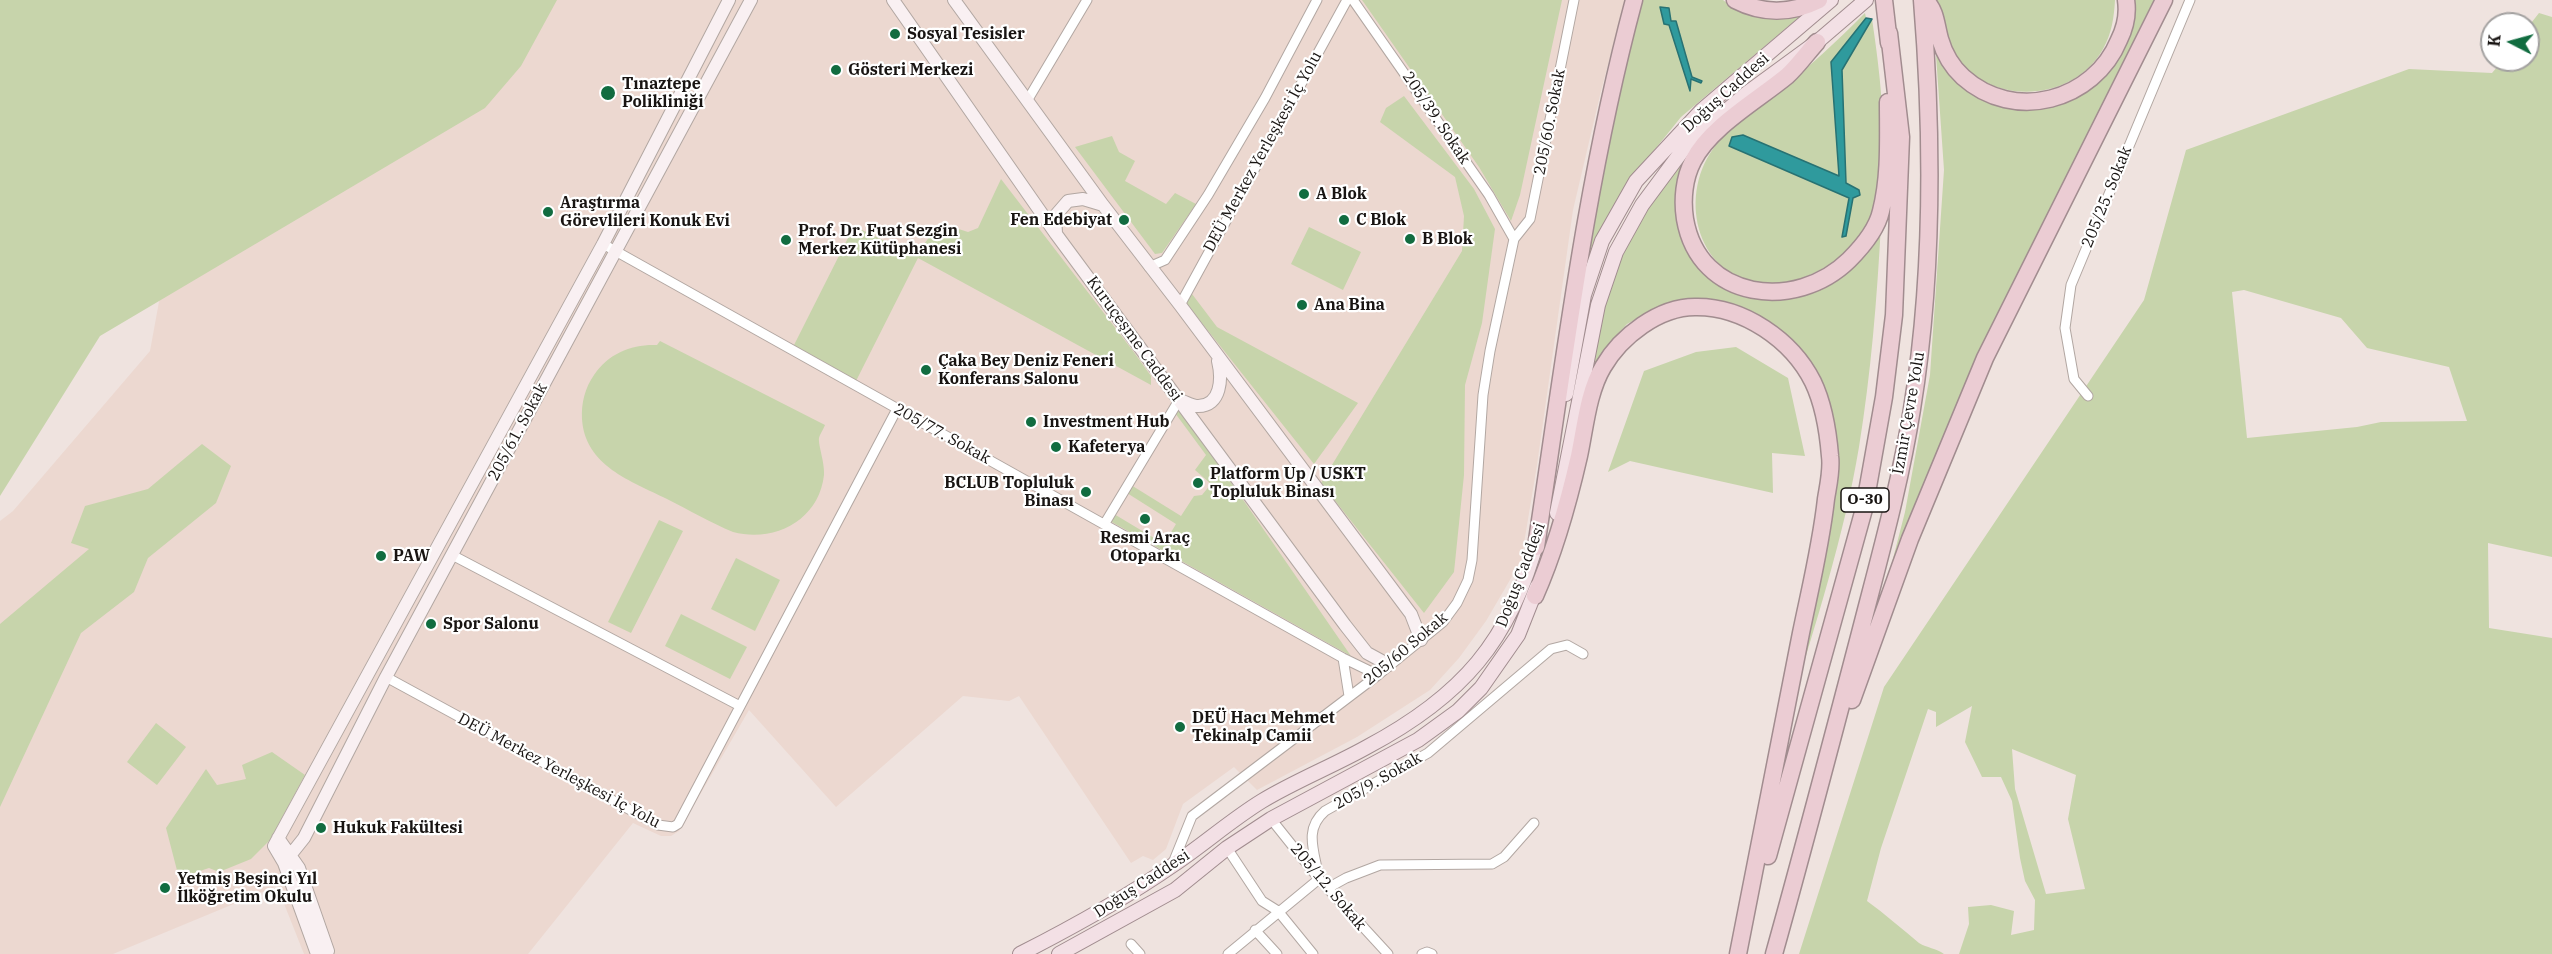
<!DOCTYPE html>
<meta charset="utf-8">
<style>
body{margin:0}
#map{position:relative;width:2552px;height:954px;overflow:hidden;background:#efe3df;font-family:"IBM Plex Serif",serif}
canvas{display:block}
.north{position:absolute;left:2480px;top:12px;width:60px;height:60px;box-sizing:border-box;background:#fff;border:2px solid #a3a1a0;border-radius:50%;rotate:276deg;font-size:16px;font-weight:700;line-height:24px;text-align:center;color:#181412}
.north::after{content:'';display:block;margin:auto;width:21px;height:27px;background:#116c40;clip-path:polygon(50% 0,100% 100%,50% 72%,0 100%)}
</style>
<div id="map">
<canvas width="2552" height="954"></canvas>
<div class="north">K</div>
</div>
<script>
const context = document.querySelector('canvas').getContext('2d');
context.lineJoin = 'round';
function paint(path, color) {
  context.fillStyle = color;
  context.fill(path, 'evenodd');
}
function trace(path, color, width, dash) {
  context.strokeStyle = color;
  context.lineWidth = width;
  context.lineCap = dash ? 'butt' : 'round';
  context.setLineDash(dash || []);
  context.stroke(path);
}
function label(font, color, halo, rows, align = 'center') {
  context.font = font + ' "IBM Plex Serif",serif';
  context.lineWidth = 4.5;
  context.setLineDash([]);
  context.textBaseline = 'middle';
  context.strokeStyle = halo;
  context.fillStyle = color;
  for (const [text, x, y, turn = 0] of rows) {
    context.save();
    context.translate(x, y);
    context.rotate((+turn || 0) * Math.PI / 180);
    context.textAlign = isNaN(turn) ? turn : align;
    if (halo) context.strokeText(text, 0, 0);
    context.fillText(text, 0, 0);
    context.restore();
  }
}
paint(new Path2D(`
 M214,0h1411l-24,91 -28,119 -36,255 -16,96 -35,60 -27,37 -29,32 -73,47 -100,53 -23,-23 -51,37 -17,45 -13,11 -10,-4 -12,7 -112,-167 -10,5 -46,-5 -127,111 -87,-97 -70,121 -8,5h-10l-28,-13 -105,131h-224l-27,-68 -164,68h-113v-433l13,-10 137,-160z`), '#ecd8d0');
paint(new Path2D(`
 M0,0h557l-36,66 -36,42 -385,228 -100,160z
 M1362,0h200l-42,195 -9,26 -32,-54z
 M1639,0h84l8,6 73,7 -123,104 -50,62 -52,113 5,-40zM1676,21l16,56 -2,12 -21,-65z
 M1937,0h178c-1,17 -3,33 -12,49 -30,54 -113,57 -148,8 -10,-15 -16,-40 -18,-57z
 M2129,0h25l-60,122 -206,456 17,-66 25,-137 14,-205 -8,-115h4l60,48 90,-20z
 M1865,13l1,5 -35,44 8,114 -96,-41 -14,11 121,52 -8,38 11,-39 7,-2 -1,-5 -13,-7 -4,-113 30,-51c8,53 21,149 -1,198 -10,23 -27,40 -49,52 -17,9 -36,16 -56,15 -68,-4 -89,-85 -53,-135 16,-23 44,-40 65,-57 31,-25 59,-51 87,-79z
 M2539,13l13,4v540l-64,-14 1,85 63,10v316h-593l10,-30 -1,-17 23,-2 23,6 -3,24 23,-5 1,-30 -10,-19 -5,-23 -8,-57 -11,-24h-19l-17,-35 7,-36 -36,21v-15l-8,-3 -47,139 -14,53c18,13 35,28 52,42 8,5 17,5 25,11h-145l85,-267 260,-387 42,-150 223,-81 83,4 11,-13h25v-33zM2244,290l97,28 26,30 82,19 18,54 -86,1 -24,5 -110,11 -15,-146zM2012,749l64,26 -8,44 17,70 -39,5 -31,-105z
 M1404,96l70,93 21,40 -13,94 -17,62 -1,90 -10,97 -30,41 -103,-130 141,-232 2,-35 -9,-39 -75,-55 6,-14z
 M1112,136l7,16 16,9 -10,20 41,23 9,-11 21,11 -34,49 -7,1 -80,-107z
 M1692,149l-14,41 32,84 95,17 76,-67c-4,75 -10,149 -22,223 -15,90 -44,178 -70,265l46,-224 -10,-88 -73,-87 -91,-7 -34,18 -21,23 -18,32 24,-109 41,-71z
 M1001,179l132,172 18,25v9l-233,-127 -62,123 -64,-32 62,-123 61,30 25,-33 28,9 10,-4z
 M1309,227l52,25 -18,38 -52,-26z
 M1192,294l25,33 141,76 -44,61 -128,-161z
 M660,341l165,84c-1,3 -5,9 -6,13 -1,7 6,25 5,37 -5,45 -49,68 -91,57 -22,-9 -44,-22 -66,-33 -36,-18 -82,-33 -85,-80 -1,-16 3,-31 12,-44 15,-22 38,-31 63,-30z
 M1736,347l52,31 17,78 -33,-3 1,40 -143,-32 -22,11 36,-101 52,-19z
 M1179,407l172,249 -241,-135 4,-7 50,30 12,-20 -49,-31 4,-8 50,31 13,-20 8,-1 9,-11 -16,-14 11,-15 -31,-42z
 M202,444l29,22 -15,37 -68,55 -14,34 -53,41 -81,174v-183l89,-75 -18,-6 14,-37 63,-17z
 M659,520l24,11 -52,102 -23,-11z
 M736,558l44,22 -25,51 -44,-22z
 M681,614l66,33 -17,32 -65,-33z
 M156,723l30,24 -29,38 -30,-23z
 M272,752l33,23 -35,65 -19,19 -32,13 -10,-4 -30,10 -13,-50 40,-59 11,16 29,-6 -4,-14z`), '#c7d4ab');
const water = new Path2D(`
 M1660,7l9,1 2,13h5l16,56 10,4 -1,2 -10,-4 -1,12 -21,-66 -5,-1z
 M1866,18l6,1 -30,51 4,113 13,7 1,5 -7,3 -7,38 -4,1 7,-39 -120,-52 3,-9 11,-2 96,41 -8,-114z`);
paint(water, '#2f9a9d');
trace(water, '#287273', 1.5);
const street = new Path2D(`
 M1353,0l136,195 25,44
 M1027,101l60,-101
 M603,244l740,414 35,17
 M1149,267l16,-7 43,-65 57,-97 52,-98
 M1180,305l167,-305
 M2088,396l-14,-17 -9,-51 6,-43 119,-285
 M1105,523l74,-123
 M452,555l288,151
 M1343,658l6,38
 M386,677l272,148 15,2 5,-3 219,-415
 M1271,819l48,60 69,75
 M1227,848l35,53 16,10 35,43
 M1173,863l19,-47 186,-141 65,-53 14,-19 11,-23 4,-20 11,-165 7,-44 24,-112 16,-20 44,-219
 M1328,888l18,-10 34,-13 112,-1 12,-7 30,-34
 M1255,930l22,24
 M1131,944l9,10
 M1228,954l91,-75c-4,-27 -16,-49 6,-68l103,-58 123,-104 16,-4 16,9
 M1422,954l5,-2 5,2`);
const secondary = new Path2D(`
 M893,0l163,234 289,391 22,28 22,12
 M954,0l149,205 77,100 231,309 10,26
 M1056,233l-1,-17 13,-15 15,-2 20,6
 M1179,400c5,1 13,6 18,6 25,1 25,-29 21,-45
 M278,838l21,30 29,83
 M284,863l20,-25 82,-161 365,-677
 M317,954l-33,-91 -10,-17 329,-602 126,-244`);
const primary = new Path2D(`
 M1566,394l18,-99 18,-54 34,-60 66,-71 129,-110
 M1557,513l41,-208 18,-53 26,-47 46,-62 58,-49 71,-52 49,-42
 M1020,954c53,-27 104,-55 153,-89 30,-20 58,-45 89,-64 33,-20 71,-35 105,-54 94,-50 144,-106 171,-210
 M1059,954l116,-64 52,-42 44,-29 147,-79 40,-29 23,-23 37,-53 19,-48`);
const highway = new Path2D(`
 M1735,0c27,14 56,14 84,0
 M1884,0l5,43
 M1926,1c10,10 10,24 14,38 4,14 12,28 23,38 51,46 131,24 156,-37 6,-12 9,-27 7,-40
 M1817,42c-10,11 -19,24 -30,34 -29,24 -77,51 -94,85 -9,17 -11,39 -8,58 14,82 111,93 164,41 13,-13 28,-31 32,-49 9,-35 7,-73 7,-109
 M1536,547c28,-184 50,-368 98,-547
 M1535,596c20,-45 33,-92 44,-140 6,-28 9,-64 24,-89 18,-31 56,-60 92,-60 48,-1 97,33 118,75 11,23 15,49 17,74 2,14 -2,30 -4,43 -5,46 -16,90 -25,134 -22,107 -41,214 -63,321
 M1852,700l58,-161 75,-181 179,-358
 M1768,856l96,-347 20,-112 10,-82 7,-178 -12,-104
 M1774,954c30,-107 58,-214 86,-321 19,-74 40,-148 52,-224 22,-135 21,-273 10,-409`);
trace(street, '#b2a7a2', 11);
trace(secondary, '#b2a7a2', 14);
trace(primary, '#a18c8f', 16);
trace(highway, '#a18c8f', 19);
trace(street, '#fff', 9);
trace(secondary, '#f9f0f2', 12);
trace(primary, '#f3e0e5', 14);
trace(highway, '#ebccd3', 16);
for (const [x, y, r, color] of [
 [895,34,6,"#116c40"],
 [836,70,6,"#116c40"],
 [608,93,8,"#116c40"],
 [1304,194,6,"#116c40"],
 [548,212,6,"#116c40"],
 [1124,220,6,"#116c40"],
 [1344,220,6,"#116c40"],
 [1410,239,6,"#116c40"],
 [786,240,6,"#116c40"],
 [1302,305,6,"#116c40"],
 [926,370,6,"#116c40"],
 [1031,422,6,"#116c40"],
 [1056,447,6,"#116c40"],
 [1198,483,6,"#116c40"],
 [1086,492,6,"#116c40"],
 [1145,519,6,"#116c40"],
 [381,556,6,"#116c40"],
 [431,624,6,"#116c40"],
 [1180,727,6,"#116c40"],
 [321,828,6,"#116c40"],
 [165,888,6,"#116c40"]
]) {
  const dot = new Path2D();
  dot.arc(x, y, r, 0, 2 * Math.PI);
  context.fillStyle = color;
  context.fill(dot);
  trace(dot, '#fff', 2);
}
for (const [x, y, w] of [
 [1865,500,48]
]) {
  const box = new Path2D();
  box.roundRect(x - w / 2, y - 12, w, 24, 4.5);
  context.fillStyle = '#fff';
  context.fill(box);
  trace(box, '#181412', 1.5);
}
label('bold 15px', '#181412', null, [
 ["O-30",1865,500]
]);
label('bold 16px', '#181412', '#fff', [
 ["Sosyal Tesisler",907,34],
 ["Gösteri Merkezi",848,70],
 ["Tınaztepe",622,84],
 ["Polikliniği",622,102],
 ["A Blok",1316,194],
 ["Araştırma",560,203],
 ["Görevlileri Konuk Evi",560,221],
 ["Fen Edebiyat",1112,220,"right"],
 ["C Blok",1356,220],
 ["Prof. Dr. Fuat Sezgin",798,231],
 ["Merkez Kütüphanesi",798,249],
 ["B Blok",1422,239],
 ["Ana Bina",1314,305],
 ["Çaka Bey Deniz Feneri",938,361],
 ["Konferans Salonu",938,379],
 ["Investment Hub",1043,422],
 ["Kafeterya",1068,447],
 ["Platform Up / USKT",1210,474],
 ["Topluluk Binası",1210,492],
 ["BCLUB Topluluk",1074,483,"right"],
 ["Binası",1074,501,"right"],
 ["Resmi Araç",1145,538,"center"],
 ["Otoparkı",1145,556,"center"],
 ["PAW",393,556],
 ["Spor Salonu",443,624],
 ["DEÜ Hacı Mehmet",1192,718],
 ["Tekinalp Camii",1192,736],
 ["Hukuk Fakültesi",333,828],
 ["Yetmiş Beşinci Yıl",177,879],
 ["İlköğretim Okulu",177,897]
], 'left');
label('16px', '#181412', '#fff', [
 ["Doğuş Caddesi",1726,93,-42],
 ["205/39. Sokak",1436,118,56],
 ["205/60. Sokak",1550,122,-79],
 ["DEÜ Merkez Yerleşkesi İç Yolu",1263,152,-61],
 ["205/25. Sokak",2107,197,-68],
 ["Kuruçeşme Caddesi",1134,339,54],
 ["İzmir Çevre Yolu",1909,413,-80],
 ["205/61. Sokak",518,432,-62],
 ["205/77. Sokak",942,434,29],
 ["Doğuş Caddesi",1521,575,-69],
 ["205/60 Sokak",1406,649,-40],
 ["DEÜ Merkez Yerleşkesi İç Yolu",559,771,28],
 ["205/9. Sokak",1378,781,-30],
 ["Doğuş Caddesi",1142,884,-33],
 ["205/12. Sokak",1328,887,50]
]);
</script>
